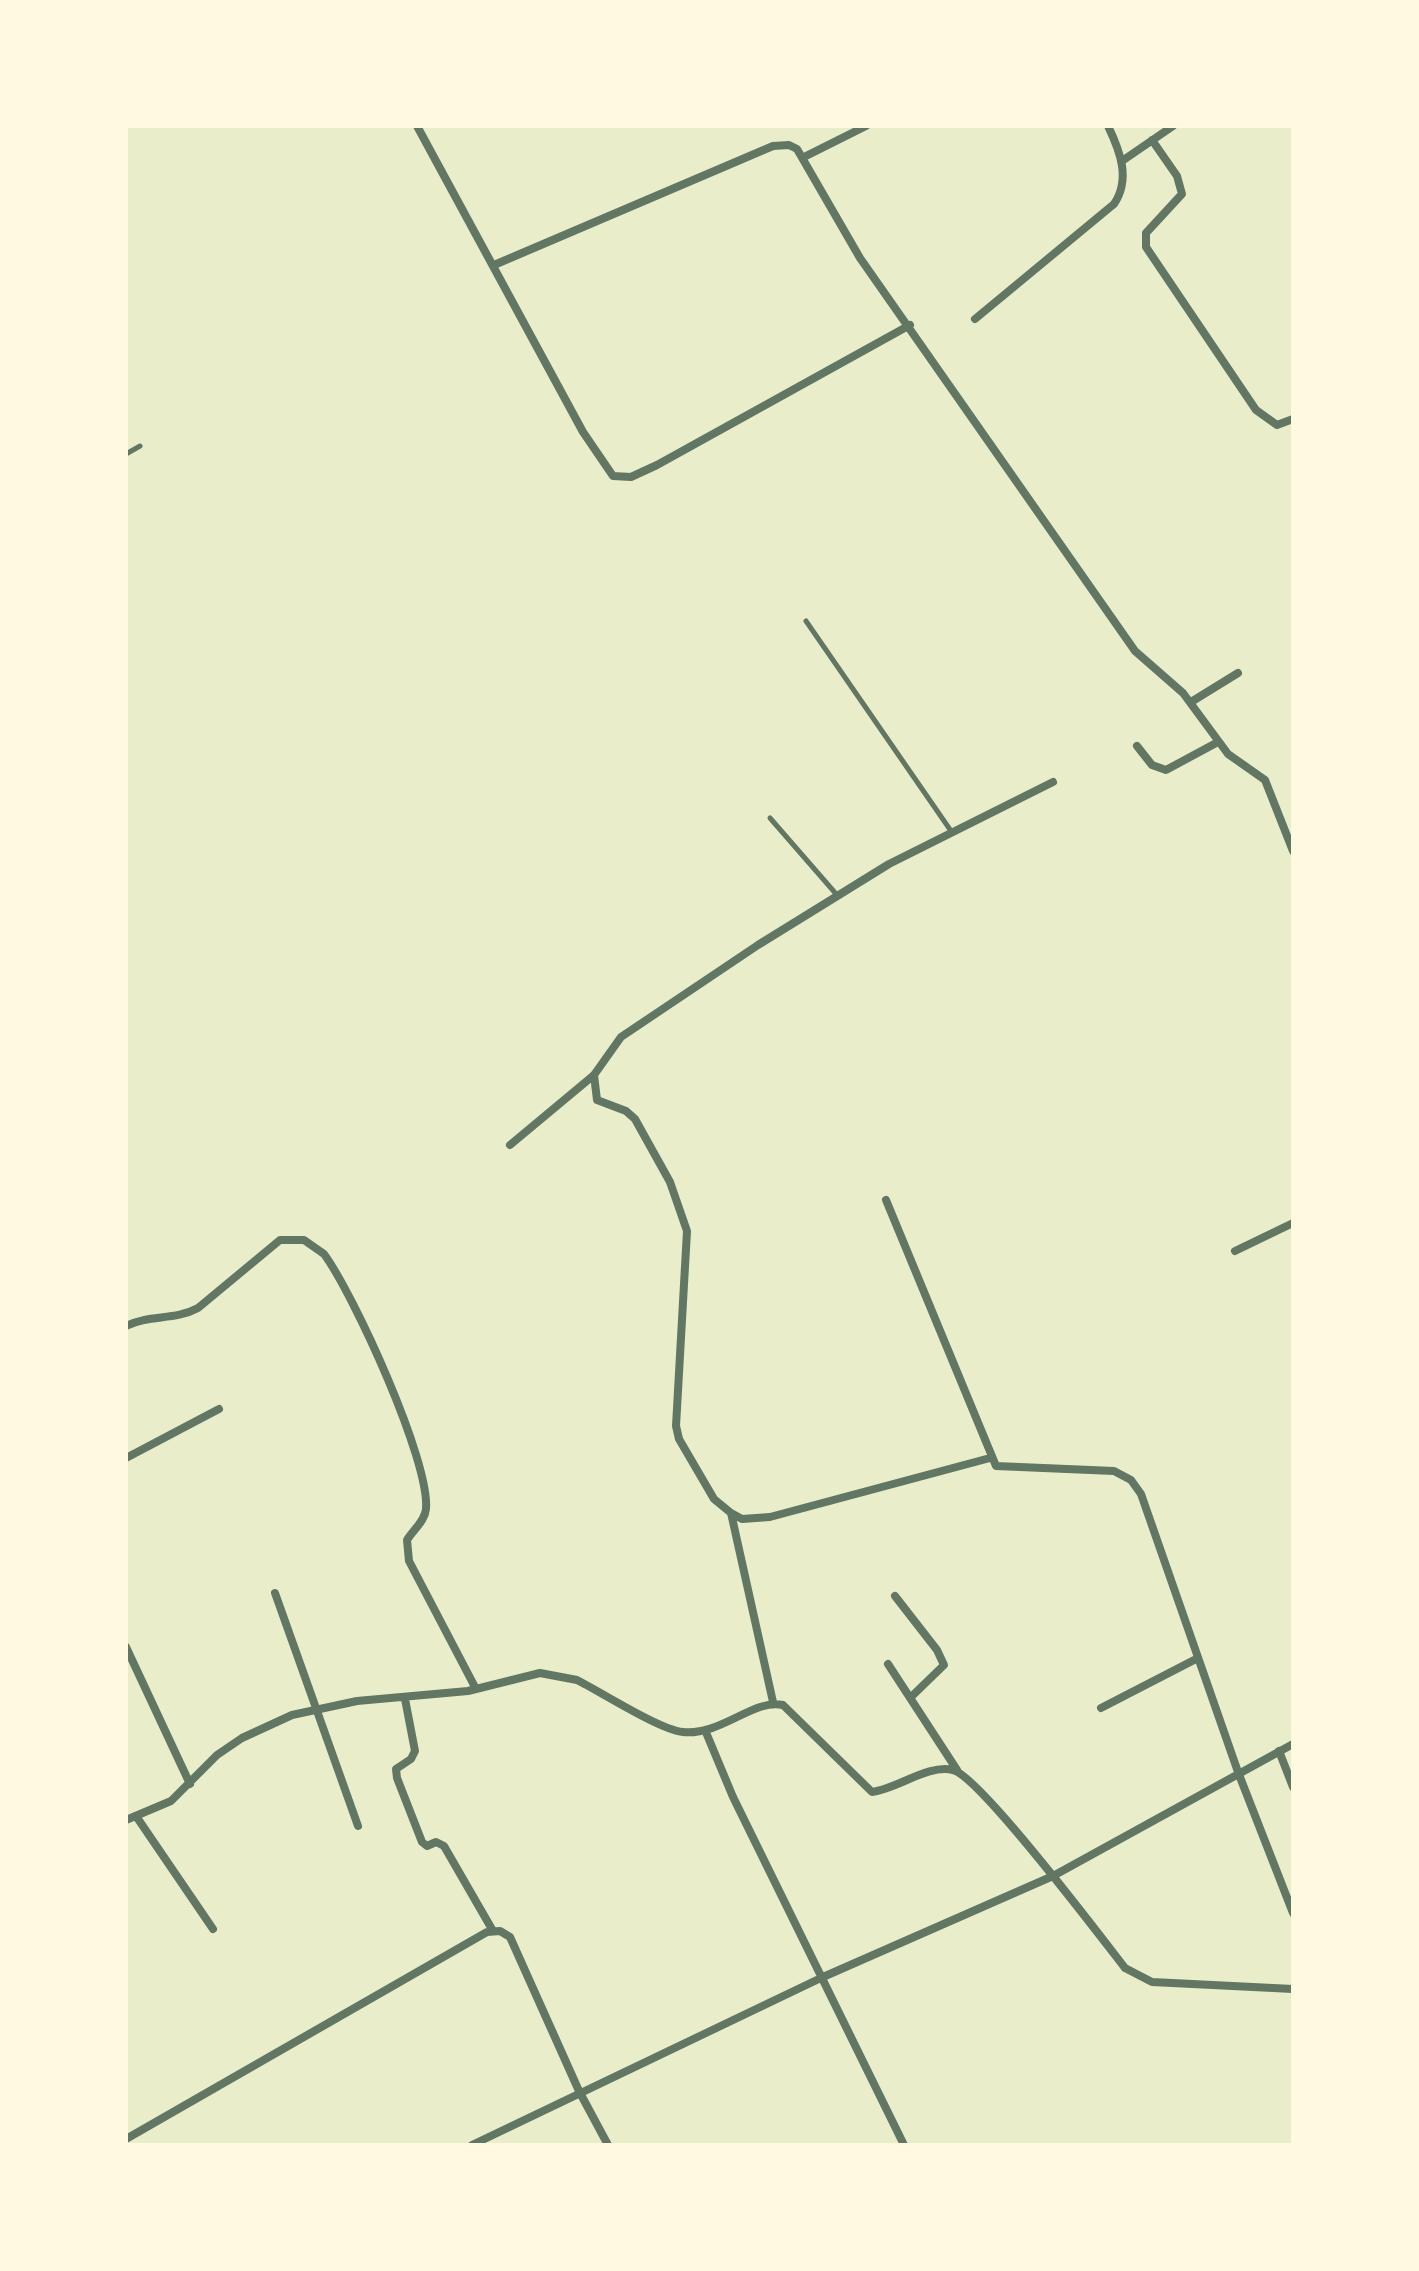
<!DOCTYPE html>
<style>
body{margin:0}
#map{position:relative;width:1419px;height:2271px;overflow:hidden;background:#e9edc9;font-family:"Times New Roman",serif}
canvas{display:block}
.frame{position:absolute;inset:0;border:128px solid #fefae0;pointer-events:none}
</style>
<div id="map">
<canvas width="1419" height="2271"></canvas>
<div class="frame"></div>
</div>
<script>
const context = document.querySelector('canvas').getContext('2d');
context.lineJoin = 'round';
function trace(path, color, width, dash) {
  context.strokeStyle = color;
  context.lineWidth = width;
  context.lineCap = dash ? 'butt' : 'round';
  context.setLineDash(dash || []);
  context.stroke(path);
}
trace(new Path2D(`
 M126,454l14,-8
 M806,621l145,210
 M770,818l67,77`), '#617663', 5);
trace(new Path2D(`
 M417,126l166,306 30,44 18,1 26,-12 253,-140
 M1152,140l25,36 5,18 -36,39v14l110,163 21,15 16,-6
 M804,157l62,-31
 M1122,161l51,-35
 M494,265l279,-119 16,-1 8,4 63,109 275,393 48,42 45,61 37,26 28,71
 M975,319l139,-115c17,-25 6,-53 -6,-78
 M1191,702l47,-29
 M1137,746l15,19 14,5 52,-28
 M594,1075l3,25 29,11 9,8 35,63 17,49 -11,195 3,13 35,60 17,14 11,6 28,-2 220,-59
 M510,1145l84,-70 27,-38 137,-92 131,-81 164,-82
 M886,1200l110,266 118,5 17,9 10,14 97,278 55,141
 M1235,1251l58,-28
 M126,1326c24,-12 48,-5 72,-18l82,-68h24l20,14c30,41 106,207 102,255 -1,12 -13,21 -19,31l2,21 67,128
 M126,1458l93,-49
 M731,1513l42,189
 M275,1593l83,233
 M895,1596l42,54 7,15 -34,33
 M126,1647l64,137
 M888,1664l69,106
 M405,1699l10,52 -4,8 -15,10 1,9 25,64 5,4 9,-4 8,4 49,85
 M1101,1708l97,-50
 M705,1730l28,67 171,348
 M1279,1751l14,36
 M136,1816l77,113
 M126,1820l45,-19 46,-46 25,-17 50,-23 65,-14 111,-10 72,-18 37,7c24,12 83,50 106,52 38,4 71,-34 100,-27l89,87c25,-3 56,-28 81,-22 26,6 148,167 172,198l27,14 141,7
 M126,2139l361,-207 13,-1 10,6 69,154 29,54
 M472,2145l351,-168 230,-101 240,-132`), '#617663', 8);
</script>
